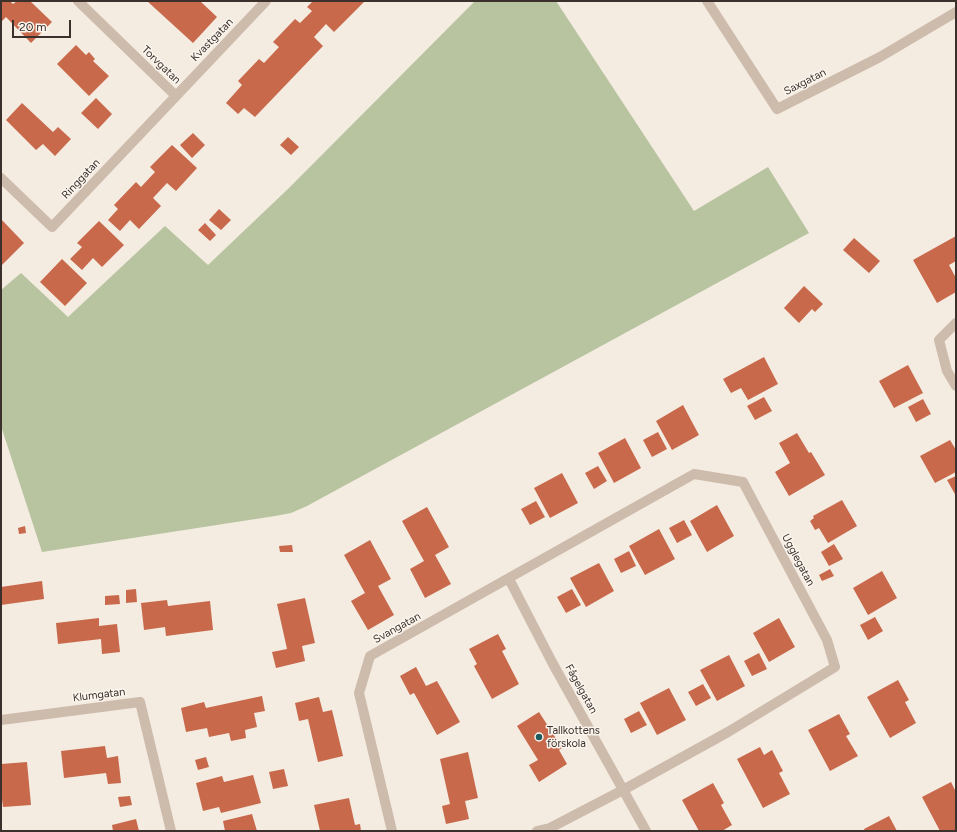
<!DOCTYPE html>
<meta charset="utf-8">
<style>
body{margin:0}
#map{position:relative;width:957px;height:832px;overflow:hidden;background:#f4ebe1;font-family:Figtree,sans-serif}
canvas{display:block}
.frame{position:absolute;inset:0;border:2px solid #3b302b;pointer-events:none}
.scale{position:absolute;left:12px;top:20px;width:59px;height:18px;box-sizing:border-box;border:2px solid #3b302b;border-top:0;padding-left:5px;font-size:12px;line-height:14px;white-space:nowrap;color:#3b302b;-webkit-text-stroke:3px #fbf5ee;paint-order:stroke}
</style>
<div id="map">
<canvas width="957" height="832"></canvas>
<div class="frame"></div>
<div class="scale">20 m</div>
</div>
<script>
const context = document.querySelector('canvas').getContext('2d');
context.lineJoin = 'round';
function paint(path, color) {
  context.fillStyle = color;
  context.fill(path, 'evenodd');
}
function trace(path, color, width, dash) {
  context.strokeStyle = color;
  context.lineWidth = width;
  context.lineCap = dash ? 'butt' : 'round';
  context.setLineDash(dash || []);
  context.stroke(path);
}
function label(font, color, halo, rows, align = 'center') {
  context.font = font + ' Figtree,sans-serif';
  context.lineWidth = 3;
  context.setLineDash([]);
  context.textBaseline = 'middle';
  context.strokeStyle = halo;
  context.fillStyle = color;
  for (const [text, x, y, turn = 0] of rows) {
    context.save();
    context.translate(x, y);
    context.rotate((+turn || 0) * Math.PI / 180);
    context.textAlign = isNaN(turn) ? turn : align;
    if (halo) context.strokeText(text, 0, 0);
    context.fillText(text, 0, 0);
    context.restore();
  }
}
paint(new Path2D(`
 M475,1h81l138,210 74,-44 41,66 -502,273 -16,7 -16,3 -233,36 -41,-126v-136l20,-17 47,44 97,-91 43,39 81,-77z`), '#b8c4a0');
paint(new Path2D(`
 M1,1h9l3,3 4,-3h13l22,21 -21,21 -25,-26 -5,5z
 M147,1h53l17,16 -24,26z
 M313,1h52l-31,31 -8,-8 -12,13 9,9 -68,71 -11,-9 -6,6 -12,-11 16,-18 -4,-4 21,-22 5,4 15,-16 -6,-5 22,-23 5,4 12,-12 -5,-4z
 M76,45l10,10 3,-3 6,7 -2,2 16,15 -20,20 -32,-32z
 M96,98l16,16 -14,15 -17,-16z
 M22,103l31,29 5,-5 13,12 -16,17 -12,-12 -7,6 -30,-30z
 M193,133l12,12 -13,13 -12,-13z
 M288,137l11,10 -8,8 -11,-10z
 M172,145l25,23 -21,23 -9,-8 -14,15 8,8 -22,23 -9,-9 -10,11 -12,-11 10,-11 -4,-4 22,-23 5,5 14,-15 -5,-5z
 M219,209l12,11 -10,10 -12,-10z
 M1,219l23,24 -22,22 -1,-1z
 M99,221l25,24 -22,22 -9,-9 -11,12 -12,-11 12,-12 -5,-4z
 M205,223l11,12 -6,6 -12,-11z
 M956,236v25l-7,4 7,13v14l-19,11 -24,-43z
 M854,238l26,23 -11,12 -26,-23z
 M62,259l25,24 -22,23 -25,-24z
 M804,286l19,18 -8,8 -3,-3 -13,14 -15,-15z
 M764,357l14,27 -30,16 -7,-12 -10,5 -8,-14z
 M908,365l15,28 -29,15 -15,-27z
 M764,397l8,14 -17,9 -8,-14z
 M923,399l8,15 -15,8 -8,-15z
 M683,405l16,30 -27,15 -16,-29z
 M658,432l9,17 -15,8 -9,-17z
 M797,433l12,20 2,-1 14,23 -36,21 -14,-24 15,-9 -11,-20z
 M625,438l16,30 -27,15 -16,-30z
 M950,440l6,10v22l-21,11 -15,-27z
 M598,466l9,15 -13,8 -9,-16z
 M562,473l16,30 -28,15 -16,-30z
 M956,476v20l-9,-16z
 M842,500l15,26 -29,17 -9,-15 -4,2 -5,-9 4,-3 -1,-2z
 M536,501l9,16 -15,8 -9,-16z
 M717,505l17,31 -27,16 -17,-31z
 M427,507l22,40 -14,8 16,29 -26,14 -15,-29 14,-8 -22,-40z
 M684,520l8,15 -15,8 -8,-15z
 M25,526l1,7 -7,1 -1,-6z
 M659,529l16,30 -30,16 -16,-29z
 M370,540l21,39 -13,7 16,29 -26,15 -17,-29 14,-8 -21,-38z
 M834,544l9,15 -14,7 -8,-14z
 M292,545l1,7h-13l-1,-6z
 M629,551l7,15 -15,7 -7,-14z
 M599,563l15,28 -28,16 -16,-29z
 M830,569l4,7 -12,5 -3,-6z
 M882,571l15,27 -29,17 -15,-27z
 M42,581l2,18 -43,6v-18z
 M136,589l1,13 -11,1v-13z
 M572,589l9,16 -15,8 -9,-16z
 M119,595l1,9 -15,1v-9z
 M305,598l10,45 -13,3 3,15 -29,7 -4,-16 15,-3 -10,-45z
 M167,600l1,6 42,-5 3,29 -47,6 -1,-9 -21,3 -3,-27z
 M875,617l8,14 -15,9 -8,-15z
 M99,618v8l18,-2 3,28 -18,2 -1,-15 -43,5 -2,-21z
 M779,618l16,29 -26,15 -16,-29z
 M498,634l8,15 -4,2 17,33 -27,15 -18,-33 3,-2 -8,-15z
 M759,653l8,16 -15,7 -8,-15z
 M729,655l16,31 -28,15 -17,-31z
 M416,667l10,19 11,-5 23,41 -23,13 -23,-42 -4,2 -10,-19z
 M898,680l11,20 -4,2 11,21 -26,15 -23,-41z
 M703,684l8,14 -15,8 -8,-14z
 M669,688l17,32 -29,15 -17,-32z
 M262,696l3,15 -11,2 3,14 -12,3 1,8 -15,3 -2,-8 -20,4 -2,-9 -21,4 -5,-24 23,-6 2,6z
 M319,697l4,15 9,-2 11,46 -25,6 -10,-43 -9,2 -4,-18z
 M639,711l8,14 -16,8 -7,-14z
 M539,712l23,36 -3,2 8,14 -28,18 -10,-17 9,-5 -21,-34z
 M839,714l11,20 -4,2 12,20 -28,15 -22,-41z
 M105,746l2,12 11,-2 3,27 -13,1 -2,-11 -42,5 -3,-27z
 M760,747l4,8 8,-5 11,21 -4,2 11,21 -27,14 -26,-49z
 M468,752l10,46 -13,3 4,18 -23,5 -4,-18 8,-2 -10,-45z
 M206,757l3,10 -11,3 -3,-10z
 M27,762l4,43 -28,2 -2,-15v-28z
 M284,769l4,17 -15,3 -4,-17z
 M253,775l8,28 -40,10 -2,-6 -16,4 -7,-28 26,-7 2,6z
 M951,782l5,10v39h-16l-18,-34z
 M713,783l11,20 -3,2 11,20 -10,6h-23l-17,-31z
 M130,796l2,9 -12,2 -2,-10z
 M349,798l6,27 5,-1 1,7h-41l-6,-26z
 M252,814l5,17h-32l-2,-10z
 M889,816l8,15h-32l-1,-2z
 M136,819l3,12h-26l-1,-6z`), '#c8694b');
trace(new Path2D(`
 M78,1l98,95
 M707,1l70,108 103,-52 76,-45
 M1,178l51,49 214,-226
 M956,323l-17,17 8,31 9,15
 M509,579l44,85 93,167
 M1,720l139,-18 31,129
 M392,831l-33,-138 11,-37 324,-182 49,8 84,158 8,27 -107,65 -105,58 -73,38 -13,3`), '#cdbbac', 10);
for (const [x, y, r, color] of [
 [539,737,4,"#1f5a5e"]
]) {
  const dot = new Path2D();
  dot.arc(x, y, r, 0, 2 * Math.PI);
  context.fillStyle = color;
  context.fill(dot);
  trace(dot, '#fbf5ee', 1.5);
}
label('11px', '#3b302b', '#fbf5ee', [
 ["Kvastgatan",212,40,-46],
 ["Torvgatan",161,65,44],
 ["Saxgatan",805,82,-27],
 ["Ringgatan",81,179,-47],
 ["Ugglegatan",798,560,62],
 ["Svangatan",397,628,-29],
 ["Fågelgatan",581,689,61],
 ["Klumgatan",99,695,-7]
]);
label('11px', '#3b302b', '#fbf5ee', [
 ["Tallkottens",547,731],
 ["förskola",547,744]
], 'left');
</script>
